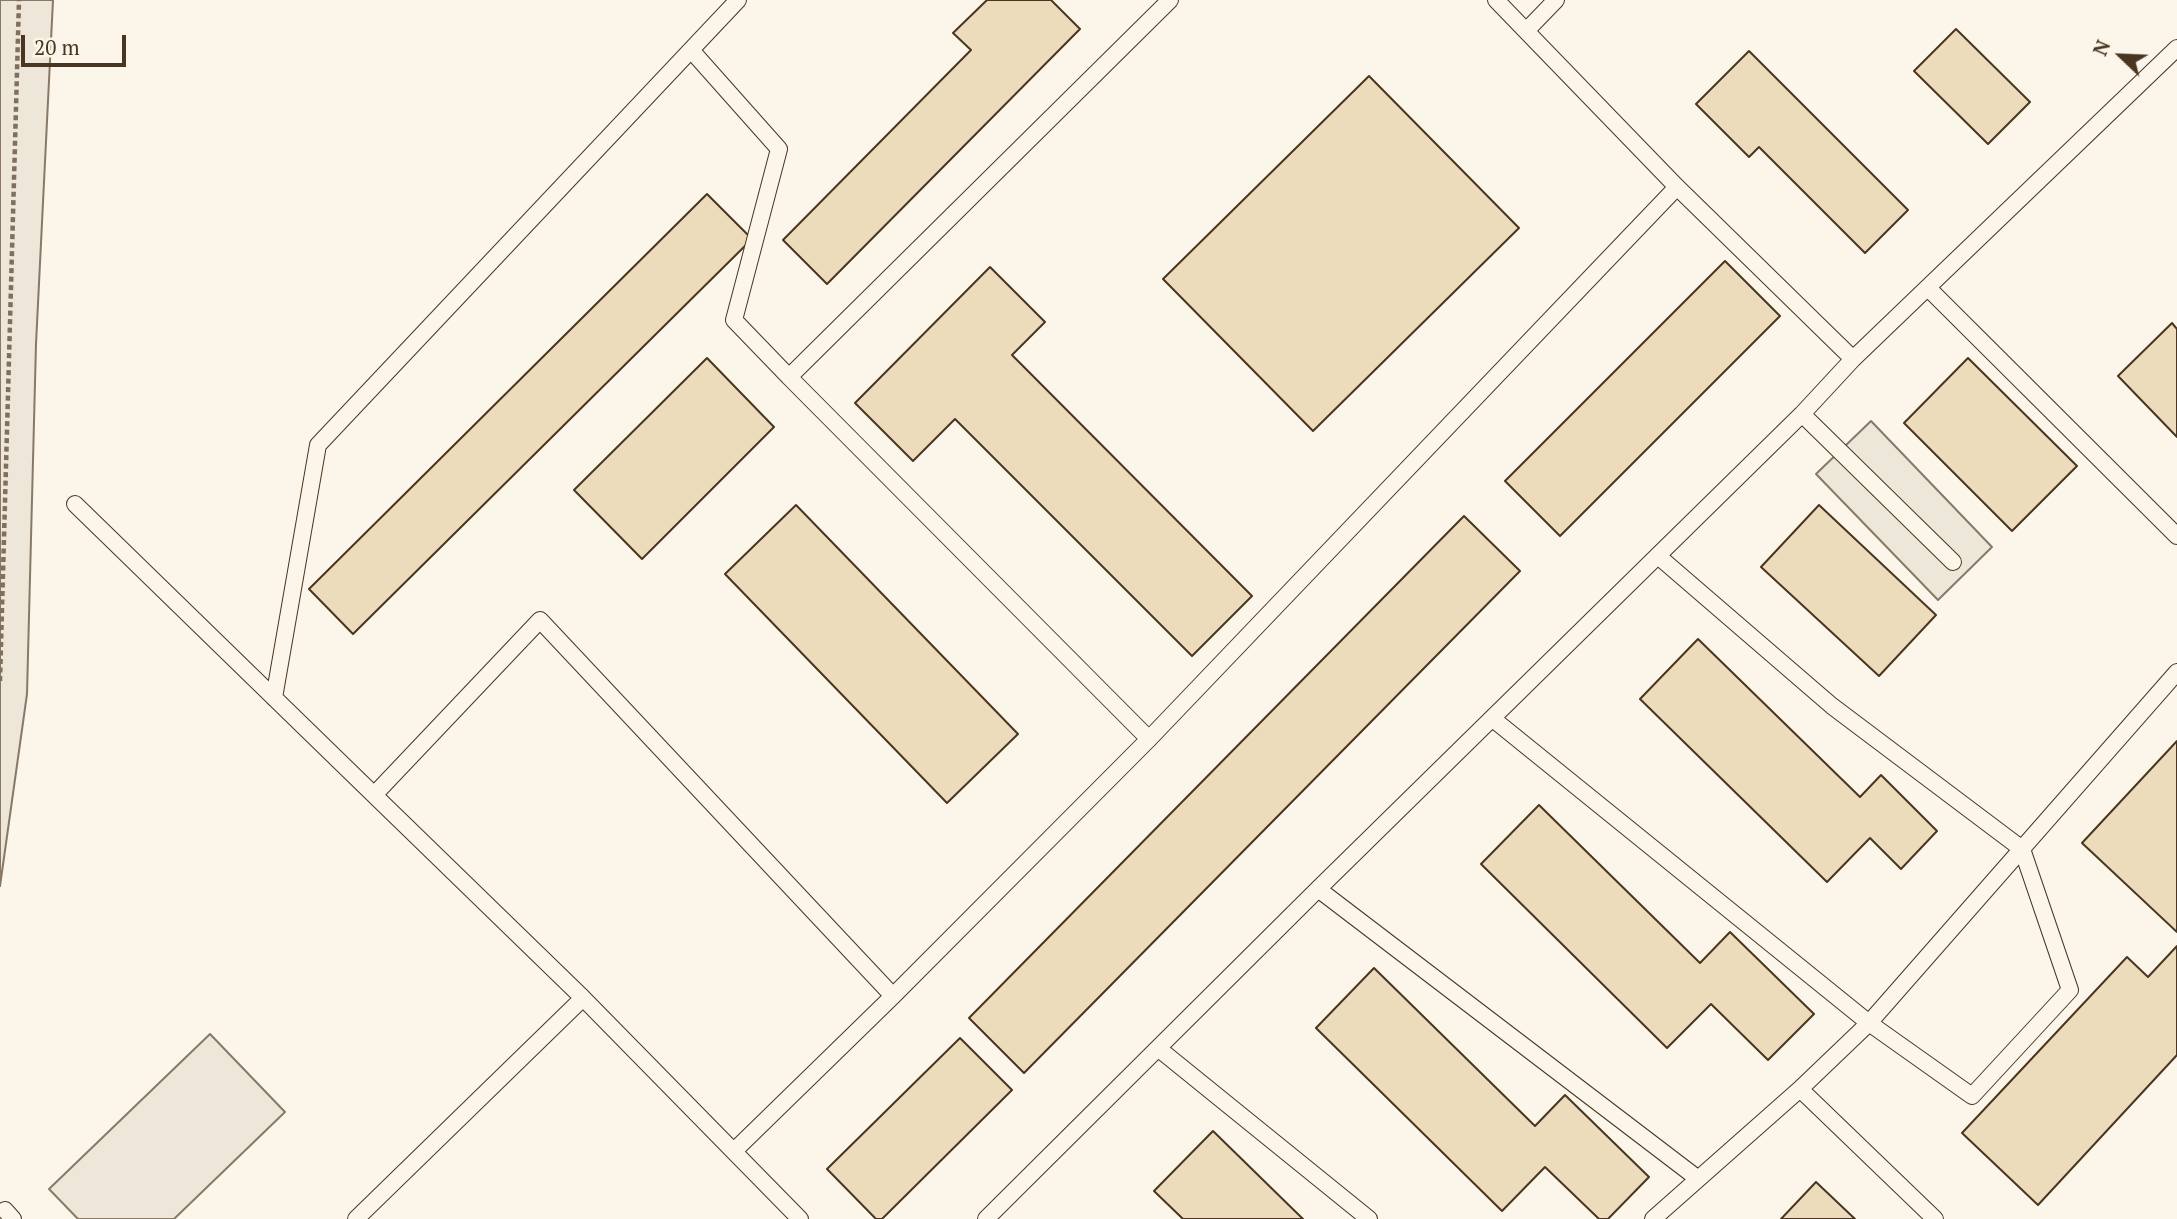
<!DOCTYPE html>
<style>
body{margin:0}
#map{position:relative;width:2177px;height:1219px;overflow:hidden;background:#fbf6e9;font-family:"PT Serif",serif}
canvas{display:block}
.north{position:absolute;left:2086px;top:21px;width:70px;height:70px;-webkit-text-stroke:5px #fbf6e9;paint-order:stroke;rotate:293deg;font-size:19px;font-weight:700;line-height:28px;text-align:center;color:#4a3520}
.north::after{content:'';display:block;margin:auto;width:24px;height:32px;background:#4a3520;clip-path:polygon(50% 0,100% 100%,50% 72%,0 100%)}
.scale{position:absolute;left:21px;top:35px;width:105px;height:32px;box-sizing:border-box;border:4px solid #4a3520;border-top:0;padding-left:9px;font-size:21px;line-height:24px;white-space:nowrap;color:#4a3520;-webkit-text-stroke:5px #fbf6e9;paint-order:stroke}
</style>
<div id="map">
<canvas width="2177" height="1219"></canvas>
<div class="north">N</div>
<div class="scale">20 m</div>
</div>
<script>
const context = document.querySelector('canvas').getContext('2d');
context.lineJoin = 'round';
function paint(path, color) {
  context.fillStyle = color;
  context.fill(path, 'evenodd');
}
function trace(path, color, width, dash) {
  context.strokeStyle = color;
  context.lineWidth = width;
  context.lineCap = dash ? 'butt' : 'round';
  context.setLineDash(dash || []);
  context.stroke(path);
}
const green = new Path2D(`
 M0,0h53l-17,344 -9,350 -27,192z
 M210,1034l75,78 -111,107h-96l-29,-30z`);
paint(green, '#ede6d9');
trace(green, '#887966', 2);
const parking = new Path2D(`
 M1871,421l121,126 -54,53 -122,-126z`);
paint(parking, '#ede7d9');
trace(parking, '#887966', 2);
const building = new Path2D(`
 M987,0h64l29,29 -253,255 -44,-44 188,-190 -18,-17z
 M1956,29l74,73 -42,42 -74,-73z
 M1749,51l159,159 -43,43 -106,-106 -10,10 -53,-53z
 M1369,76l150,152 -206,203 -150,-152z
 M707,194l45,45 -399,395 -44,-45z
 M1725,261l55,55 -220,220 -55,-55z
 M990,267l55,55 -33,33 240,241 -60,60 -237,-237 -42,42 -58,-58z
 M2172,323l5,6v108l-59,-61z
 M707,358l67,69 -132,132 -68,-69z
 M1968,358l109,108 -65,65 -108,-108z
 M796,505l222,229 -71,69 -222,-229z
 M1819,505l117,110 -57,61 -118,-109z
 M1464,516l56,55 -496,502 -55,-55z
 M1698,639l162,158 21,-22 56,56 -36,38 -31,-31 -43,44 -187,-183z
 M2177,741v191l-95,-89z
 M1539,805l161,158 30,-31 84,82 -46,46 -57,-56 -44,44 -186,-184z
 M2177,946v109l-139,150 -76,-72 165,-176 21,20z
 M1374,968l161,158 30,-31 84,82 -41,42h-9l-54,-52 -43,44 -186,-183z
 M960,1038l52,52 -130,129h-6l-49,-50z
 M1213,1131l90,88h-120l-29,-28z
 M1816,1182l39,37h-74z`);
paint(building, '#ecdcbc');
trace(building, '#4a3520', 2);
const service = new Path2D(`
 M1496,0l181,187 176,172
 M1526,31l30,-31
 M691,50l88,99 -45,171 55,57
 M1928,288l249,248
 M1802,414l151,148
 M75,504l299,291
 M274,698l44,-253 420,-445
 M1493,719l376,304 103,73 98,-106 -48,-141 -190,-143 -174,-150
 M1149,739l-360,-362 381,-377
 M1318,889l379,289
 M1159,1049l210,170
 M734,1151l159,-155 256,-257 528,-552
 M5,1210l8,9
 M356,1219l227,-221
 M800,1219l-217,-221 -209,-203 166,-175 353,376
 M986,1219l332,-330 484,-475 51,-55 324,-311
 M1653,1219l147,-130
 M1935,1219l-135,-130 69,-66 308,-351`);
trace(service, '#4a3520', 18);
trace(new Path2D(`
 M0,681l19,-681`), '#7f6f5c', 4.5, [5, 3.5]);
trace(service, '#fbf6e9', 16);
</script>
